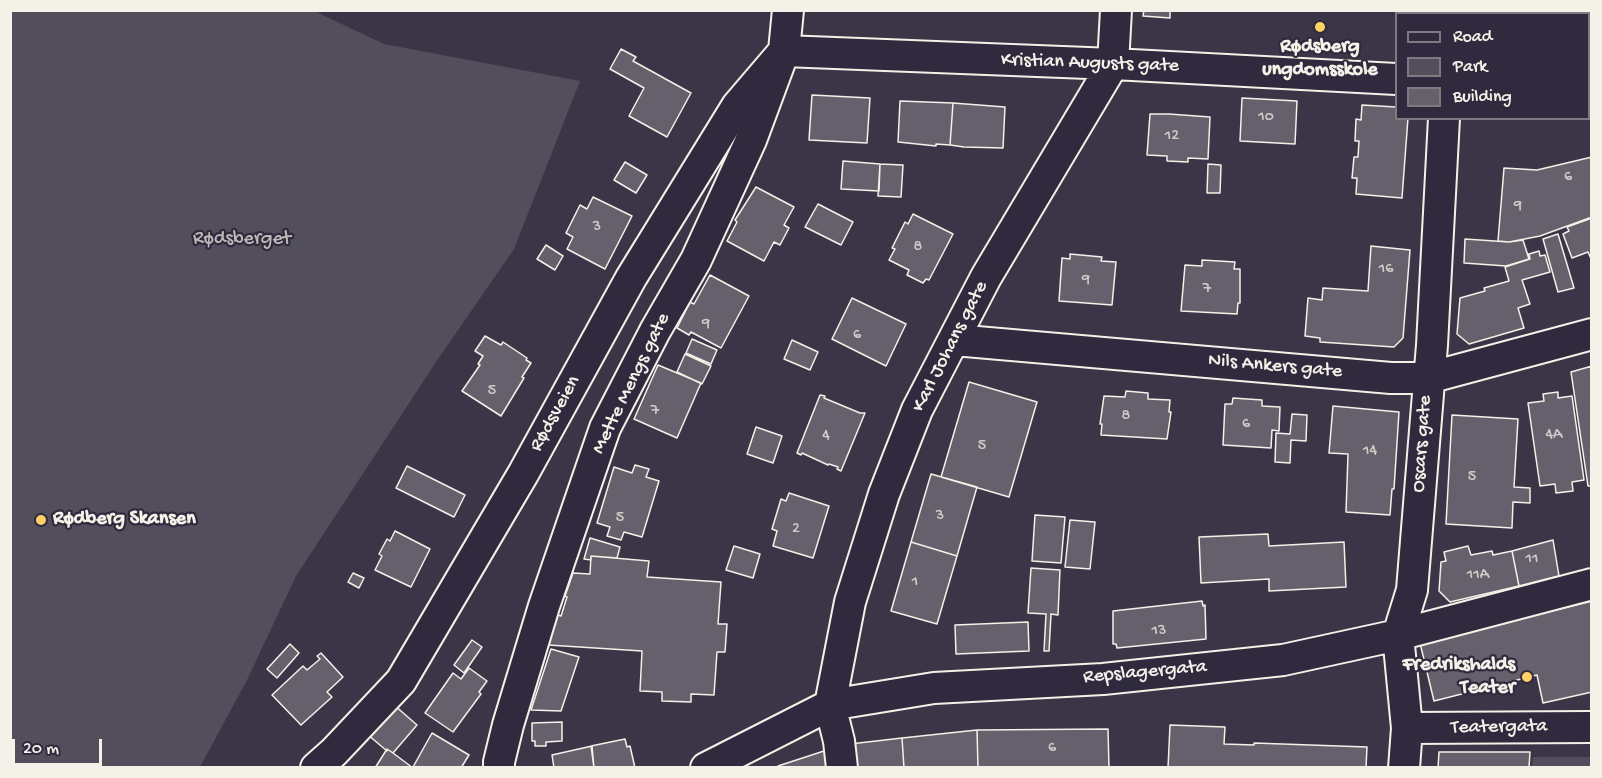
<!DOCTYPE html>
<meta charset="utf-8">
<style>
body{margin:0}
#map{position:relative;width:1602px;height:778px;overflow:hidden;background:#3b3647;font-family:"Gochi Hand",sans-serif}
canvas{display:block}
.frame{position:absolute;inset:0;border:12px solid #f4f1e8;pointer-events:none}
.legend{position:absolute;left:1395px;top:12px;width:195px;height:108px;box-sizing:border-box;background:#2f2a3d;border:2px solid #7e7a81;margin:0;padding:8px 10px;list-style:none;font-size:18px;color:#f4f1e8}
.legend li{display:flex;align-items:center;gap:12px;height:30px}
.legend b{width:30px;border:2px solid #7e7a81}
.scale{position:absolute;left:12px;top:739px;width:90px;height:27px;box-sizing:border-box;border:3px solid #f4f1e8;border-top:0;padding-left:8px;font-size:18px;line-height:21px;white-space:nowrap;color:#f4f1e8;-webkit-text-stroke:4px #2f2a3d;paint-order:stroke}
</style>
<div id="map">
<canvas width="1602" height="778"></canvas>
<div class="frame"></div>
<ul class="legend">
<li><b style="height:8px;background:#2f2a3d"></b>Road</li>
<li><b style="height:16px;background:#534e5c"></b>Park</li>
<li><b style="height:16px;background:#65616c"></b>Building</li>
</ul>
<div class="scale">20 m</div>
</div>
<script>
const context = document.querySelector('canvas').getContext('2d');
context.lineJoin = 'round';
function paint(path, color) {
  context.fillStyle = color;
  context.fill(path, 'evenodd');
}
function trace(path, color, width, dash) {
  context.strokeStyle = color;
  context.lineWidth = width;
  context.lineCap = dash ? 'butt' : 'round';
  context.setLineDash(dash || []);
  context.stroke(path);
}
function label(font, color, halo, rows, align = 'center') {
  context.font = font + ' "Gochi Hand",sans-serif';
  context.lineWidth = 4.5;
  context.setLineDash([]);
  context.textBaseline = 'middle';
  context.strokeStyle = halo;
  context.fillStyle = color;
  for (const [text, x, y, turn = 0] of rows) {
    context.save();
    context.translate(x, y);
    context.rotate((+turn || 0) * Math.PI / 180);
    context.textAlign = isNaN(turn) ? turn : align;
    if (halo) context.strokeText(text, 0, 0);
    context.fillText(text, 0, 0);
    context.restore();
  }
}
paint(new Path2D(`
 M10,11h304l70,33 196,37 -66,168 -78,113 -140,214 -49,104 -47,87h-189z
 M1533,757h58v10h-59z`), '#534e5c');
const building = new Path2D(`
 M1144,10h26v8l-27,-2z
 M1479,10h100v4h-100z
 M621,49l15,8 -3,4 58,32 -24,44 -38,-21 15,-28 -34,-19z
 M812,95l58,3 -3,45 -58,-3z
 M1242,98l55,3 -2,43 -55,-3z
 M900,101l53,2 -3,42 -14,-1v2l-38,-4z
 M953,103l52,4 -2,41 -39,-1 -14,-2z
 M1362,105l34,2v11h12l-6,80 -46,-4 1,-16h-5l2,-21h4l1,-16h-4l1,-22 5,1z
 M1150,114h19l41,3 -2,42 -20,-1v4l-21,-1v-5l-20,-1z
 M1592,157v60l-52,19 -31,6 -11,-1 6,-73 33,2z
 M843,161l37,3 -1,27 -38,-2z
 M625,162l22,13 -11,18 -22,-13z
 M880,164l23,1 -2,32 -23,-1z
 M1208,164l13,1 -1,28h-13z
 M756,187l38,20 -10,18 5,3 -9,17 -6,-3 -10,19 -37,-20 10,-19 -2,-2z
 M593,197l39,19 -27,53 -38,-20 6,-12 -7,-4 14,-28 7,4z
 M818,204l35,18 -12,23 -36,-18z
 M913,214l40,20 -24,46 -3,-1 -3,4 -16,-8 2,-5 -20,-10 6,-11 -3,-1 13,-26 3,2z
 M1592,218v43l-4,-9 -16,6 -9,-24 6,-3 -2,-4z
 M1558,234l16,54 -16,4 -15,-53z
 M1465,239l44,3 14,-2 6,19 -23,7 -42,-3z
 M546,245l17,11 -8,14 -18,-11z
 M1371,246l39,4 -7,88 -9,9 -74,-5v-4l-15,-2 3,-38 14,2 1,-12 45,3z
 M1539,251l1,5 5,-1 5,17 -28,8 8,24 -12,4 6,20 -55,16 -12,-10 3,-36 25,-7 -1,-3 25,-7 -4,-14 25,-8 -1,-5z
 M1070,254l32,3 -1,4 15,1 -4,43 -53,-4 3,-43 8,1z
 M1202,260l33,2 -1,7h6v34h-2l-1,11 -56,-3 4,-46 17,1z
 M710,275l39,21 -28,52 -30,-16 -2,3 -12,-7 13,-26 4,2z
 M852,298l54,26 -20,42 -54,-27z
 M485,336l16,9 2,-3 24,16 -1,2 5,3 -9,14 2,1 -23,38 -39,-25 18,-26 -2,-1 5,-8 -8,-5z
 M692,339l25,11 -6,14 -25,-11z
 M792,340l26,12 -8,18 -26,-11z
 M685,354l26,12 -9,18 -25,-12z
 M658,365l43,18 -24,55 -43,-19z
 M1592,366v120h-4l-17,-114z
 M969,382l68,20 -28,95 -68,-20z
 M1126,391l22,2v6l22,1 -1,12h2l-4,27 -66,-4 1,-11h-2l4,-28 21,1z
 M1558,392v6l14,-2 12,84 -12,2 1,9 -17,2 -1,-9 -15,2 -12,-83 16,-2 -1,-7z
 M820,395l5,1 -1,2 36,15h5l-24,58 -4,-2 1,-2 -9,-3 -1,1 -26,-12 -1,2 -4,-2z
 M1233,398l29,2v6l18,1 -1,24 -7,-1 -1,18 -48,-3 2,-41h7z
 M1333,406l66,6 -5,77h-2l-2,26 -44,-3 2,-58 -19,-1z
 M1292,414l15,1 -1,26 -15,-1 -1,23 -15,-1 1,-29 14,1z
 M1452,415l66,4 -4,68 16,1v15l-17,-1 -1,26 -66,-4z
 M756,427l26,9 -9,27 -26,-9z
 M635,465l14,4 -3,8 13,4 -17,56 -18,-5 -3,8 -14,-4 3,-9 -13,-4 17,-56 18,6z
 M407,466l58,29 -11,22 -58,-29z
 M931,474l46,13 -20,69 -46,-14z
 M789,493l40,13 -16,52 -40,-12 4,-15 -5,-2 9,-30 5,2z
 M1035,515l30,2 -4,46 -29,-2z
 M1070,520l25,2 -5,47 -25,-2z
 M395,531l35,18 -19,38 -36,-17 7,-14 -3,-2 8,-15 3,2z
 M1268,534l1,12 75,-4 2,45 -77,4v-12l-68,4 -2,-46z
 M590,538l30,9 -3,11 -26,-2v4l-7,-1z
 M1553,540l6,36 -40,10 -7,-35z
 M911,542l46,14 -20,68 -46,-13z
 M734,546l26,8 -7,24 -27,-8z
 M1468,546l3,9 21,-4 1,4 19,-4 7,35 -69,16 -11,-11 2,-29 5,-1 -2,-9z
 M591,556l58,5 -2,16 74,5 -3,42h9l-2,28h-8l-3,43 -23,-1v8l-29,-1v-9l-22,-1 2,-40 -94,-6 10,-30 3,1 6,-19 -2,-1 8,-23 17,1z
 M1031,568l29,2 -2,45 -7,-1 -2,37h-5l2,-37 -18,-1z
 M353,573l11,5 -5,10 -11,-6z
 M1202,601l1,5 2,-1 1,34 -89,9 -1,-4h-3v-33z
 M1592,601v91l-49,11 -6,-28 -103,26 -14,-58z
 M1028,622l1,29 -73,3 -1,-29z
 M472,640l10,7 -18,26 -10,-8z
 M290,644l9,9 -22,25 -10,-9z
 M551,649l28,8 -18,54 -30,-1z
 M321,653l22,24 -16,15 5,5 -31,28 -29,-30 31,-29 4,4 13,-11 -3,-3z
 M469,668l18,13 -8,11 2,2 -28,38 -28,-19 28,-40 8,6z
 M393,704l24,21 -24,28 -6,-4v2l-20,-17z
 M562,722v19l-16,1v4h-11v-5h-3v-18z
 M1170,725l55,2 -1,17 30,1v-2l113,4 -1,21h-198z
 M1108,729l1,39h-131l-1,-38z
 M977,730l1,38h-74l-2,-30z
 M432,733l37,22 -8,13 -48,-1z
 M902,738l2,30h-51l-3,-24z
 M625,739l2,8 3,-1 5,22h-41l-3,-22z
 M592,746l2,22h-40l-2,-13z
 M387,749l6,4 20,15h-38z
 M827,750l2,18h-51v-2z
 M1439,752h91l-1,16h-91z`);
paint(building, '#65616c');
trace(building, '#f4f1e8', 1.5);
const street = new Path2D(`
 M1452,14v-4
 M1588,52l4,-1
 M954,340l437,38h37l164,-44
 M1407,728l185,-1
 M316,768l18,-16 67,-71 122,-207 108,-196 106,-172 47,-55 329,13 283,15
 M499,768v-6l9,-37 36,-119 61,-178 50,-97 41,-71 55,-120 33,-89 4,-41
 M706,768l124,-63 104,-17 169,-9 180,-19 115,-25 194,-51
 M842,768l-3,-27 -9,-36 20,-103 34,-108 33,-84 69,-133 127,-213 3,-54
 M1404,768l3,-40 -9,-93 14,-45 20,-245 12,-227`);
trace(street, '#f4f1e8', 34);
trace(street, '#2f2a3d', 30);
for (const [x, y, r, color] of [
 [1320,27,6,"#ffd166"],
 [41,520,6,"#ffd166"],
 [1527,677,6,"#ffd166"]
]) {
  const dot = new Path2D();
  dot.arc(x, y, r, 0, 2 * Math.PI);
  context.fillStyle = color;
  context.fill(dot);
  trace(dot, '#2f2a3d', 2);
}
label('16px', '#d0cdc9', null, [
 ["10",1266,118],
 ["12",1172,137],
 ["6",1568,178],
 ["9",1518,207],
 ["3",597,228],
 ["8",918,248],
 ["16",1386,270],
 ["9",1086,281],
 ["7",1207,290],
 ["9",706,325],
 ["6",857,336],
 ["5",492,392],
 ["7",655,412],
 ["8",1126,417],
 ["6",1246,425],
 ["4A",1554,436],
 ["4",826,437],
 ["5",982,447],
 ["14",1370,452],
 ["5",1472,478],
 ["3",940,517],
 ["5",620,519],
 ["2",796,530],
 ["11",1532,560],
 ["11A",1478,576],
 ["1",915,583],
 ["13",1159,632],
 ["6",1052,749]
]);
label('bold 20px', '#f4f1e8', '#2f2a3d', [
 ["Rødsberg",1320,48],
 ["ungdomsskole",1320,71],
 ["Rødberg Skansen",53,520,"left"],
 ["Fredrikshalds",1515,666,"right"],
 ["Teater",1515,689,"right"]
]);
label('20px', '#f4f1e8', '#2f2a3d', [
 ["Kristian Augusts gate",1090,64,2],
 ["Karl Johans gate",951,347,-63],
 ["Nils Ankers gate",1275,367,5],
 ["Mette Mengs gate",632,384,-64],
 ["Rødsveien",556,414,-61],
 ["Oscars gate",1423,444,-86],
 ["Repslagergata",1145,673,-5],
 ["Teatergata",1499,728,-1]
]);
label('20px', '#bcb8b7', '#2f2a3d', [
 ["Rødsberget",242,240]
]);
</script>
